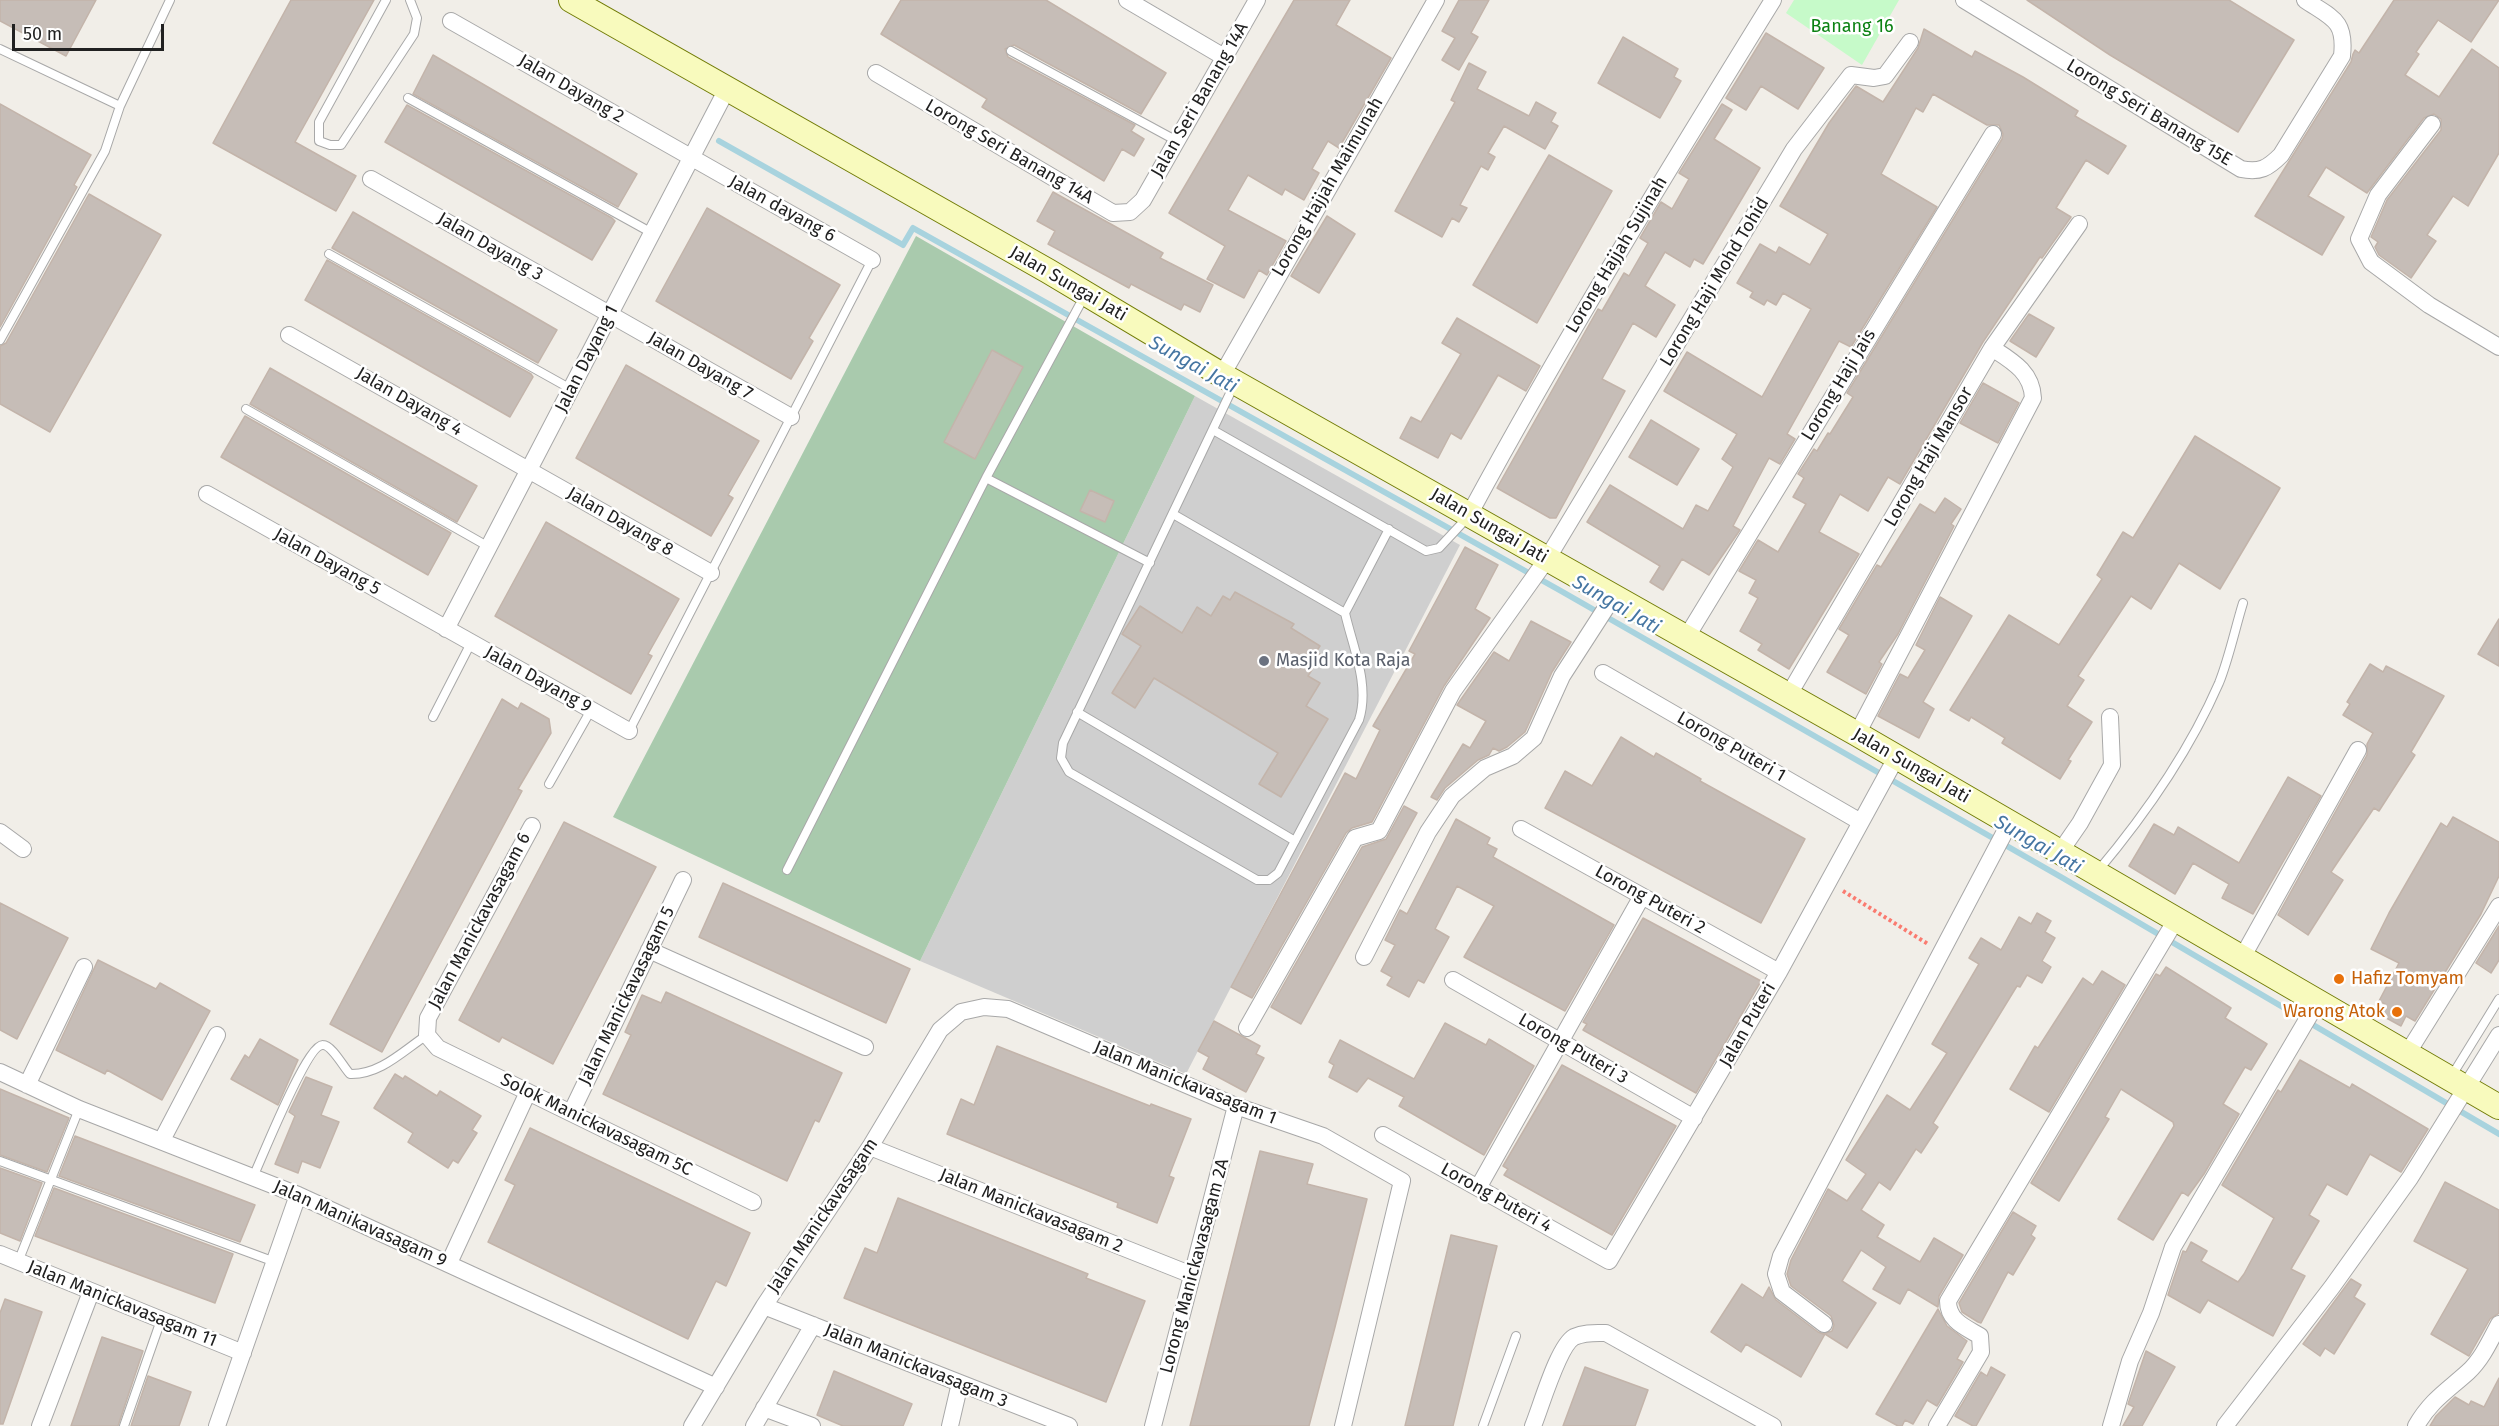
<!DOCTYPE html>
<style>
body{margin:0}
#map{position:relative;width:2499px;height:1426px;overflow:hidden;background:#f1eee8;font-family:"Fira Sans",sans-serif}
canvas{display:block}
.scale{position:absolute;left:12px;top:24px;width:152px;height:27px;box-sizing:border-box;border:3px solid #212121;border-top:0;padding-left:8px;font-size:18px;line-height:21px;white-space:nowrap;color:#212121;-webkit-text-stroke:4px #fff;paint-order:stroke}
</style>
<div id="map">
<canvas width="2499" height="1426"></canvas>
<div class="scale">50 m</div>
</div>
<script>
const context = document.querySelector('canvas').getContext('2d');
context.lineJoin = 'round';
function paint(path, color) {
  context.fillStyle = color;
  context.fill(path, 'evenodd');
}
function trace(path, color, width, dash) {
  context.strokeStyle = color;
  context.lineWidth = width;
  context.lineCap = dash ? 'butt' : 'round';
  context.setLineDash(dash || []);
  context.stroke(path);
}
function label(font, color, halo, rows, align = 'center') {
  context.font = font + ' "Fira Sans",sans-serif';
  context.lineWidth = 5;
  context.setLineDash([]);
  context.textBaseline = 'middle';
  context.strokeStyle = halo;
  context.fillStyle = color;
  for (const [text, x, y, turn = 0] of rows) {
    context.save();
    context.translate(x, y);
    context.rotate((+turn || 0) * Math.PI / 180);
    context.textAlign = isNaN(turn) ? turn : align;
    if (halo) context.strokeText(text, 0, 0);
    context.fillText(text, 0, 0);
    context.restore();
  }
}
paint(new Path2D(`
 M1195,396l265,149 -274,529 -266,-113z`), '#cfcfcf');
paint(new Path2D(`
 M916,236l279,160 -275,565 -307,-144z`), '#a9caad');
paint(new Path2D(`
 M1794,0h105l-37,65 -76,-52z`), '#c6fac9');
trace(new Path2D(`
 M719,141l184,104 10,-17 648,363 500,286 438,257`), '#a8d3de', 6);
const building = new Path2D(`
 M0,0h96l-30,56 -66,-35z
 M291,0h83l-79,142 61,34 -20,35 -123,-68z
 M901,0h145l120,73 -25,41 -127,-69 -9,4 3,8 127,68 -4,6 13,8 -10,17 -12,-7 -18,32 -122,-74 5,-8 -106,-65z
 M1294,0h56l-14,25 55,33 -52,90 -11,-7 -16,28 7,4 -15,27 -19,-11 -3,6 -34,-20 -20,35 58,31 -19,34 -8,-5 -15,28 -37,-19 18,-33 -56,-33z
 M1459,0h30l-18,33 7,4 -19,33 -17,-10 13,-22 -13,-7z
 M2027,0h202l65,40 -56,92 -128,-77z
 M2394,0h105l-28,42 -33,-22 -22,32 3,2 -14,21 34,22 33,-48 27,19v85l-31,53 -15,-10 -26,39 9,6 -25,37 -32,-23 -4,-8 3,-5 -7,-5 16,-37 54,-70v-11l-7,-5 -10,4 -57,75 -41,-26 -18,29 36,21 -22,38 -67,-39 96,-154 2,-8 2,-4 4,3z
 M1924,29l48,28 3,-6 48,26 55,34 -3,5 51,30 -18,28 -22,-14 -30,48 15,9 -29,41 -2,-1 -57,85 -83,142 -12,-7 -20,34 -28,-17 -21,38 40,22 -70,115 -31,-19 4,-6 -22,-13 18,-33 -9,-5 7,-13 -17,-9 19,-31 20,12 28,-48 -13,-7 11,-19 -6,-4 16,-25 3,2 11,-18 2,1 23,-37 -6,-4 155,-254 1,-5 -4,-9h-12l-54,-31 -10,18 -7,-4 -35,66 56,33 -86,140 -12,-6 -52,93 8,5 -15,25 -11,-6 -36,68 7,4 -31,45 -27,-16 -19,31 -13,-8 10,-16 -73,-44 23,-37 73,44 13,-24 12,6 25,-44 -11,-8 15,-25 -73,-43 23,-39 75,45 49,-88 -28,-16 -7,12 -9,-5 -3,5 -14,-8 3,-5 -16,-9 23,-39 16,9 3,-6 31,18 18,-31 -48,-28 49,-83 27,-37 27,16 35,-54z
 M1766,33l58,35 -26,41 -37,-23 -15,24 -20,-12z
 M1623,37l55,32 -4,8 7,4 -21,37 -62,-35z
 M433,55l204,119 -19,33 -205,-113z
 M1469,63l17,9 -9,17 52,27 7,-14 20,11 -5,9 7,4 -13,23 -41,-23 -16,27 7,4 -7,13 -7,-4 -21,39 7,3 -8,14 -7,-4 -10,19 -47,-26 60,-109 -4,-2z
 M0,104l91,51 -17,30 3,2 -77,140z
 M1722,104l10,6 -18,29 46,29 -57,96 -9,-5 -4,8 -25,-15 -20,34 30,19 -19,32 -23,-14 -31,56 23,12 -69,127h-6l-53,-30 101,-179 4,2 22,-38 5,3 19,-33 -8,-5 21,-36 11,7 17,-30 -10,-6z
 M407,105l205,113 3,3 -23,39 -207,-118z
 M1549,155l63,36 -75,132 -64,-38z
 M1053,192l110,61 -3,5 53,27 -13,27 -16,-8 -3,6 -50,-26 -2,4 -81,-44 7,-13 -18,-10z
 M89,194l72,41 -111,197 -50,-28v-58l6,-3z
 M707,208l133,77 -31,53 4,3 -22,38 -135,-78z
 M353,212l204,118 -19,33 -206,-115z
 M1327,216l28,18 -36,59 -28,-17z
 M327,260l204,114 2,3 -23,40 -205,-117z
 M2029,314l25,14 -18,29 -26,-16z
 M1457,318l83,48 -14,25 -28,-16 -37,64 -10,-6 -13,25 -38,-20 11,-21 10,5 40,-68 -19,-11z
 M992,350l31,17 -48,92 -31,-17z
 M626,365l133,76 -31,54 5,3 -22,38 -135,-78z
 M270,368l207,118 -20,36 -207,-118z
 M1983,383l36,20 -21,40 -38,-20z
 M245,416l206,117 -23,42 -207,-118z
 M1651,420l48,29 -22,36 -48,-28z
 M2195,436l85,52 -60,101 -41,-26 -28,46 -20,-13 -53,80 6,4 -17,26 25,16 -24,38 3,1 -11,18 -58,-36 3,-5 -34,-21 -2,4 -19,-11 59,-95 50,30 43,-66 -5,-4 26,-43 10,6z
 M1090,490l24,11 -9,21 -25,-11z
 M1945,498l16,11 -10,15 3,2 -56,108 -19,28 3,2 -16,30 -39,-22 22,-37 -10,-6 38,-64 4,2 39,-63 15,9z
 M546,522l133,77 -31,55 4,2 -21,38 -136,-78z
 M1465,547l33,18 -23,44 15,9 -46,68 -72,136 -20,6 -6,5 -94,165 -21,-11 114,-214 11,6 24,-49 -7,-4 42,-72 -6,-3z
 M1235,592l59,32 -3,4 29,18 -4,6 5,3 -13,21 12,7 -14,23 22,13 -47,78 -22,-13 19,-31 -124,-75 -19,30 -23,-15 29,-47 -19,-12 18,-28 42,27 15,-26 14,9 12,-20 7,4z
 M1940,597l32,19 -49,86 11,7 -15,29 -41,-22 22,-42 8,4 17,-28 -9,-5z
 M2499,619v47l-21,-12z
 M1531,621l40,21 -19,30 -27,60 -18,15 -8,4 -6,-3 -4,7 -11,5 -33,28 -8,12 -6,-3 32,-53 7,4 16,-27 -29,-16 37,-53 15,9z
 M2370,664l13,8 3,-6 58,30 -33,56 4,3 -36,56 -5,-3 -43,64 12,8 -35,55 -30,-20 89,-160v-11l6,-11 -30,-18 7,-11 -3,-2z
 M502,699l16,10 3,-6 28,16 2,14 -33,56 4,2 -140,261 -52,-28z
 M1621,737l33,20 2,-4 45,26 -1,2 105,58 -44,84 -216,-115 20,-37 27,15z
 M2288,777l33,19 -68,118 -31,-16 7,-14 -36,-21 -18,31 -46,-28 25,-42 20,11 4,-8 61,36z
 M1404,806l13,7 -116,211 -30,-17 91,-160 24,-8z
 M2453,817l46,25v34l-18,38 -66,107 -9,-5 -5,10 -22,-12 6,-10 -6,-3 20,-38 -28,-14 18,-36 52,-90 6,4z
 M1456,819l34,19 -3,6 10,5 -4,8 121,68 -49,86 -101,-54 30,-51 -37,-20 -22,43 14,8 -25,46 -6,-3 -9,17 -22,-12 5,-8 -11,-6 14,-26 -10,-5 15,-30 7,4z
 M564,822l92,45 -103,197 -51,-27 -3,5 -40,-22z
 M723,883l187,86 -24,54 -187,-86z
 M0,903l68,35 -51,101 -17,-9z
 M2037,913l14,8 -6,11 10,6 -13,23 9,6 -9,16 -15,-8 -7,12 -3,-1 -84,137 5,4 -17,26 -5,-4 -26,41 -11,-8 -18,28 23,15 -7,12 43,25 14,-24 29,17 -24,41 -1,11 -30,-18 -8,15 -27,-15 13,-22 -25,-17 -19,31 34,22 -29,45 -22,-14 -24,43 -55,-33 -5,8 -30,-20 31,-48 21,14 6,-11 7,13 42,32 5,2 9,-3 2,-6 -3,-9 -40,-30 -4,-12 4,-14 37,-71 19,12 19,-27 -20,-14 41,-65 23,15 37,-57 -15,-9 47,-80 -10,-6 12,-20 20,12 18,-33 12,7z
 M1643,918l118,63 -65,112 -113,-63 4,-6 -4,-2z
 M2499,926v34l-8,13 -15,-10z
 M98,960l58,29 4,-6 50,28 -48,89 -55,-30 -2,4 -49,-24z
 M2166,967l65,41 -6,10 42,26 -16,26 -6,-3 -22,37 16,10 -35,60 -16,22 -6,-4 -29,48 -35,-21 56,-93 -1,-4 -52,-33 -16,28 4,2 -50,82 -28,-18 125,-209 4,2z
 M2102,971l23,14 -76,127 -39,-23 25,-43 3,2 45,-70 10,7z
 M666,992l176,81 -23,49 -4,-2 -28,61 -184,-87 28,-59 -6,-3 17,-37 19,8z
 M1214,1021l46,25 -4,8 8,4 -18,34 -43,-23 6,-12 -11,-6z
 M1445,1023l41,22 3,-6 45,27 -50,89 -85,-49 5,-9 -36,-19 -11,14 -28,-15 5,-12 -5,-3 11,-22 74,39z
 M260,1039l38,21 -20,45 -47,-26 14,-24 4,3z
 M997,1046l153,60 1,-2 40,15 -22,57 5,2 -17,45 -40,-16 1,-4 -171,-69 14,-35 13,6z
 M2300,1060l50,28 2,-4 76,45 -27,43 -31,-18 -23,41 -20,-11 -18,31 10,6 -28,48 14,7 -32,60 -65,-36 -8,13 -32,-18 15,-44 3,1 5,-10 16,9 -6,10 37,21 6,-8 30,-56 -52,-33 56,-95 3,2z
 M1562,1065l114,61 -64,109 -108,-60 4,-6 -5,-3z
 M395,1074l8,5 2,-3 32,20 3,-5 41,25 -9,14 5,3 -19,30 -5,-3 -5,8 -40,-26 5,-9 -39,-25z
 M306,1077l26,10 -11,28 18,7 -19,46 -18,-7 -4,12 -23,-9 20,-48 -6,-4z
 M0,1089l69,29 -22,54 -47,-17z
 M530,1128l220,105 -24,53 -10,-5 -28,58 -200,-97 27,-57 -10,-5z
 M75,1136l180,69 -15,37 -181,-66z
 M1260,1151l53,13 -6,20 60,15 -32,128 -26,99h-119z
 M0,1168l42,15 -22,58 -20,-8z
 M2445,1182l54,28v103l-9,6 -21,37 -38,-22 37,-65 -54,-28z
 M54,1188l179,66 -18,49 -180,-67z
 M898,1198l190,76 -2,4 59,23 -39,101 -262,-104 21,-50 12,5z
 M2013,1212l23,14 -5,9 4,3 -22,37 -5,-3 -27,51 -3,-1 -16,-10 -3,-9z
 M1451,1235l46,11 -9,36 -35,144h-48z
 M2351,1279l10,6 -7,12 11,7 -31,50 -9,-6 -5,8 -17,-12z
 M5,1299l37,13 -39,112h-3v-111z
 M1938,1309l9,17 20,15 -10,18 6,3 -26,44 -10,-6 -14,24 -8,-4 -3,6h-4l-22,-12z
 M102,1337l41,14 -25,75h-47z
 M2146,1351l29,16 -33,59h-19l11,-19 -6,-3z
 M1585,1367l63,23 -13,36h-72z
 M1991,1367l14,8 -29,51h-3l-18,-10 26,-44 6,4z
 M834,1371l78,33 -9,22h-60l-26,-11z
 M148,1376l43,16 -12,34h-48z
 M2499,1378v48h-69l6,-10 19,-19 14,8 2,-4 13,6z`);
paint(building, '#c6bdb7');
trace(building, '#c3b4aa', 1.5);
const lane = new Path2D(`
 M386,0l-67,122v19l11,4h11l73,-111 3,-16 -7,-18
 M0,49l120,57
 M1011,51l166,90
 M408,98l244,135
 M329,254l242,135
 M0,340l105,-189 15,-45 50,-106
 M1234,385l-171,358 -2,15 8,14 188,108h12l9,-7 81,-153c11,-35 -6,-72 -14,-107l44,-84
 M246,409l243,138
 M1213,430l213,121 13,-3 28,-30
 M986,478l164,85
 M1173,514l172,99
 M1077,712l218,129
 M433,717l38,-74
 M629,731l243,-471
 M549,784l42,-74
 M787,870l199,-392 99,-183
 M2097,872c48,-57 92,-120 122,-189 10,-25 16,-54 24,-80
 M2451,1077l48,-78
 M0,1161l275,101
 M253,1177c9,-19 54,-133 70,-132 9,0 21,23 27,29 30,1 53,-23 77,-39
 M18,1262l61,-153
 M124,1426l37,-106
 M1483,1426l33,-90`);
const street = new Path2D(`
 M1127,0l97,57
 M1964,0l277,169c19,4 27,-1 40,-14l61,-99c4,-36 -10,-38 -37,-56
 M451,21l421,239
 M876,73l237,140 17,-1 13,-12 114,-200
 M2432,124l-54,71 -19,44 12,23 58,43 70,42
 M371,179l420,238
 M289,335l422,238
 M1222,375l214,-375
 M207,494l422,237
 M1469,515c95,-176 199,-345 304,-515
 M446,629l281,-540
 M1686,638l307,-504
 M1603,673l256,148
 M1788,696l204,-348 87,-124
 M1857,734l176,-336c-1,-26 -21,-37 -41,-50
 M532,826l-104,192 -1,17 11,13 315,154
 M1521,829l258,143
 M0,832l23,17
 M2060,852l20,-29 32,-58 -2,-48
 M649,950l216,97
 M2243,956l115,-206
 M1364,957l64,-125 24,-36 33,-28 28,-12 21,-18 28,-62 51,-79
 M1453,980l241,138
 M1247,1028l108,-190 24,-7 74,-140 94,-132 247,-410 57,-74 23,3 11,-2 25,-34
 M2407,1054l92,-148
 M0,1072l79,37 219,86 418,192
 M27,1085l57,-118
 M571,1113l112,-233
 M1383,1135l226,126 170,-289 117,-214
 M162,1140l55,-105
 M870,1147l322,128
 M1478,1188l164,-292
 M0,1254l243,99
 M449,1263l79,-171
 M764,1306l305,120
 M1824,1324l-42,-32 -6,-18 5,-18 228,-432
 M764,1408l48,18
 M40,1426l51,-134
 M217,1426l81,-231
 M692,1426l72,-120 106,-159 70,-117 21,-18 23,-5 24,2 228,97 87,30 79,45 -59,245
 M754,1426l59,-101
 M950,1426l10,-43
 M1153,1426l83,-320
 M1533,1426c8,-19 25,-80 41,-89 11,-5 21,-4 32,-4l167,93
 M1937,1426l44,-74 -1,-16c-15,-9 -32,-15 -32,-35l229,-383
 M2111,1426l19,-65 21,-48 22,-66 145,-246
 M2225,1426l107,-139 78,-109 89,-143
 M2416,1426c15,-26 31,-35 52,-54 14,-13 22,-31 31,-48`);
const secondary = new Path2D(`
 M571,0l477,271 174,104 635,359 642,373`);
trace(lane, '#a8a8a8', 10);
trace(street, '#a8a8a8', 18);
trace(secondary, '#717b05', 26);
trace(new Path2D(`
 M1843,891l85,53`), '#fa7b70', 4, [3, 3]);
trace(lane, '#fff', 8);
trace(street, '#fff', 16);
trace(secondary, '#f8fabd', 24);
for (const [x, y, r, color] of [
 [1264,661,6,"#6b7280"],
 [2339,979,6,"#e8710a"],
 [2397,1012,6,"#e8710a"]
]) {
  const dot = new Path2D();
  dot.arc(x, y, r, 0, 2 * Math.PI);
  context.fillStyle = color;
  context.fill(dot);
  trace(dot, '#fff', 2);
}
label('18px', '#0c8213', '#fff', [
 ["Banang 16",1852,27]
]);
label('18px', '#212121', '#fff', [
 ["Jalan Dayang 2",571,89,30],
 ["Jalan Seri Banang 14A",1200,100,-60],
 ["Lorong Seri Banang 15E",2149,113,31],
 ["Lorong Seri Banang 14A",1009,152,30],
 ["Lorong Hajjah Maimunah",1328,187,-60],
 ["Jalan dayang 6",782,209,29],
 ["Jalan Dayang 3",490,247,30],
 ["Lorong Hajjah Sujinah",1617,255,-59],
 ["Lorong Haji Mohd Tohid",1715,282,-59],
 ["Jalan Sungai Jati",1068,284,30],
 ["Jalan Dayang 1",587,359,-63],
 ["Jalan Dayang 7",700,366,30],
 ["Lorong Haji Jais",1839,385,-59],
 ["Jalan Dayang 4",409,402,30],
 ["Lorong Haji Mansor",1929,457,-60],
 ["Jalan Dayang 8",620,522,30],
 ["Jalan Sungai Jati",1489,526,30],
 ["Jalan Dayang 5",327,562,29],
 ["Jalan Dayang 9",538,680,29],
 ["Lorong Puteri 1",1731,747,30],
 ["Jalan Sungai Jati",1911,766,30],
 ["Lorong Puteri 2",1650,900,29],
 ["Jalan Manickavasagam 6",480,921,-62],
 ["Jalan Manickavasagam 5",627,996,-64],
 ["Jalan Puteri",1748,1025,-60],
 ["Lorong Puteri 3",1573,1049,30],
 ["Jalan Manickavasagam 1",1185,1083,22],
 ["Solok Manickavasagam 5C",596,1125,26],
 ["Lorong Puteri 4",1496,1198,29],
 ["Jalan Manickavasagam 2",1031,1211,22],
 ["Jalan Manickavasagam",823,1216,-56],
 ["Jalan Manikavasagam 9",360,1224,24],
 ["Lorong Manickavasagam 2A",1195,1266,-75],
 ["Jalan Manickavasagam 11",122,1304,22],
 ["Jalan Manickavasagam 3",916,1366,22]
]);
label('18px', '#5b616d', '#fff', [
 ["Masjid Kota Raja",1276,661]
], 'left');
label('18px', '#c56008', '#fff', [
 ["Hafiz Tomyam",2351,979],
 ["Warong Atok",2385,1012,"right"]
], 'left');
label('italic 20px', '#4676a2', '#fff', [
 ["Sungai Jati",1193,365,29],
 ["Sungai Jati",1616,605,30],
 ["Sungai Jati",2038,845,30]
]);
</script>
